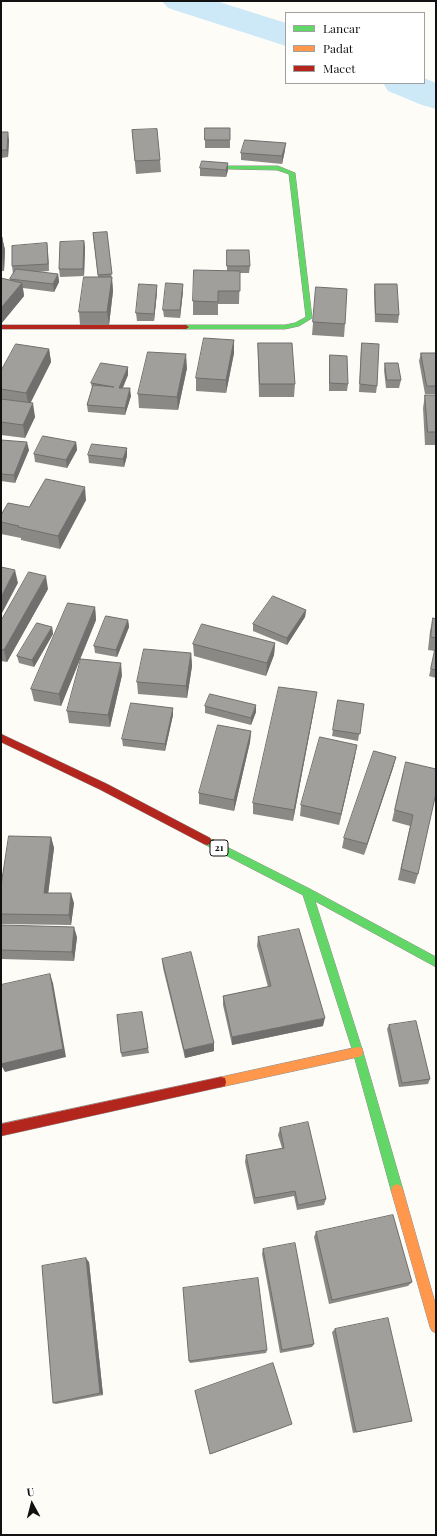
<!DOCTYPE html>
<style>
body{margin:0}
#map{position:relative;width:437px;height:1536px;overflow:hidden;background:#fdfcf7;font-family:"Playfair Display",serif}
canvas{display:block}
.frame{position:absolute;inset:0;border:2px solid #111;pointer-events:none}
.legend{position:absolute;left:285px;top:12px;width:140px;height:72px;box-sizing:border-box;background:#fff;border:1px solid #a0a0a0;margin:0;padding:5px 7px;list-style:none;font-size:12px;color:#111}
.legend li{display:flex;align-items:center;gap:8px;height:20px}
.legend b{width:20px;border:1px solid #a0a0a0}
.north{position:absolute;left:12px;top:1484px;width:40px;height:40px;-webkit-text-stroke:3px #fff;paint-order:stroke;rotate:353deg;font-size:11px;font-weight:700;line-height:16px;text-align:center;color:#111}
.north::after{content:'';display:block;margin:auto;width:14px;height:18px;background:#111;clip-path:polygon(50% 0,100% 100%,50% 72%,0 100%)}
</style>
<div id="map">
<canvas width="437" height="1536"></canvas>
<div class="frame"></div>
<ul class="legend">
<li><b style="height:5px;background:#63d668"></b>Lancar</li>
<li><b style="height:5px;background:#ff974d"></b>Padat</li>
<li><b style="height:5px;background:#b3261e"></b>Macet</li>
</ul>
<div class="north">U</div>
</div>
<script>
const context = document.querySelector('canvas').getContext('2d');
context.lineJoin = 'round';
function paint(path, color) {
  context.fillStyle = color;
  context.fill(path, 'evenodd');
}
function trace(path, color, width, dash) {
  context.strokeStyle = color;
  context.lineWidth = width;
  context.lineCap = dash ? 'butt' : 'round';
  context.setLineDash(dash || []);
  context.stroke(path);
}
function label(font, color, halo, rows, align = 'center') {
  context.font = font + ' "Playfair Display",serif';
  context.lineWidth = 4;
  context.setLineDash([]);
  context.textBaseline = 'middle';
  context.strokeStyle = halo;
  context.fillStyle = color;
  for (const [text, x, y, turn = 0] of rows) {
    context.save();
    context.translate(x, y);
    context.rotate((+turn || 0) * Math.PI / 180);
    context.textAlign = isNaN(turn) ? turn : align;
    if (halo) context.strokeText(text, 0, 0);
    context.fillText(text, 0, 0);
    context.restore();
  }
}
paint(new Path2D(`
 M162,1h54l70,22v23l-118,-38z
 M424,78l12,5v26l-14,-4 -34,-14 -5,-8h41z`), '#cde8f7');
const fast = new Path2D(`
 M226,166h52l17,7 17,145 -13,8 -14,3h-99l-3,-2 3,-2h99l10,-2 11,-6 -17,-143 -12,-4 -49,-1 -3,-2z
 M207,837l103,52 126,68v10l-121,-66 48,151 40,138 -2,4 -4,2 -4,-2 -2,-4 -38,-138 -50,-157 -99,-51 -2,-3 2,-3z`);
const slow = new Path2D(`
 M358,1047l4,1 1,4 -1,4 -4,1 -137,30 -4,-1 -1,-4 1,-4 4,-1z
 M397,1184l4,2 2,4 33,116v27l-4,-2 -2,-4 -39,-137 2,-4z`);
const jam = new Path2D(`
 M1,325h185l3,2 -3,2h-185z
 M1,734l106,50 103,54 2,3 -2,3 -3,1 -3,-1 -103,-54 -100,-48z
 M221,1077l4,1 1,4 -1,4 -4,1 -220,49v-12z`);
trace(fast, '#8e8d8b', 1);
trace(slow, '#8e8d8b', 1);
trace(jam, '#8e8d8b', 1);
paint(fast, '#63d668');
paint(slow, '#ff974d');
paint(jam, '#b3261e');
paint(new Path2D(`
 M205,128h25v20h-25z
 M132,130l28,30 1,12 -25,2z
 M1,132l8,8 -1,17 -7,1z
 M285,150l-3,14 -41,-4v-7z
 M200,168l28,2 -2,7 -26,-1z
 M107,232l6,59 -4,34h-29l-1,-13 19,-35 -5,-44z
 M1,237h1l3,13 -1,21h-3z
 M84,241l1,7 -1,28 -24,1 -1,-8z
 M47,243l2,28 -12,1 21,2 1,8 -5,10 -31,-4 1,8 -23,28v-46l9,2v-1l3,-5 -1,-8z
 M227,250l23,16 -1,7h-9l-1,31h-21v11h-25v-14l34,-30z
 M375,284l24,31 -1,8 -23,-1 -1,-31z
 M316,287l29,37 -1,13 -32,-2z
 M183,291l-3,27 -16,-1 -1,-7z
 M157,292l-3,29h-17l-1,-8z
 M234,340v13l-8,40 -30,-2v-13z
 M258,343l37,41 -1,13h-35l-1,-40z
 M362,343l15,43 -1,7 -17,-1 2,-41z
 M49,349l2,13 -21,41 5,14 -10,21 -24,-3v-64z
 M421,353h15v41h-11l-6,-33z
 M330,355l18,29 -1,7h-18v-28z
 M385,363l16,17 -2,8h-13l-2,-18z
 M128,367v8l-5,13 8,8 -6,19 -37,-3 -1,-7 5,-17 -1,-5z
 M187,368l-9,42 -39,-2 -1,-14z
 M425,395h11v50h-11l-2,-37z
 M1,440l28,10 -14,33 -14,-2z
 M76,442l1,8 -10,18 -32,-6 -1,-8z
 M127,448v8l-3,11 -35,-4 -1,-8z
 M86,500l-26,49 -39,-9v-2l-20,-4v-19l28,-8z
 M48,589l-41,73 -6,-1v-40z
 M95,607l1,13 -35,86 -27,-5 -3,-12z
 M436,608v70l-7,-2 6,-25 -7,-1 2,-19 3,-13h2z
 M306,610l-1,7 -18,28 -34,-14v-7z
 M128,620l1,7 -12,30 -22,-4 -1,-7z
 M52,627l1,7 -19,33 -15,-4 -2,-7z
 M275,643l-1,12 -8,21 -72,-20 -1,-12z
 M191,653l1,13 -5,32 -49,-4 -1,-12z
 M122,675l-12,52 -41,-4 -2,-12z
 M338,700l26,4 -6,37 -26,-5z
 M315,704l-22,117 -40,-7v-11z
 M205,706l51,6 -5,13 -46,-12z
 M173,715l-8,36 -42,-5 -1,-7z
 M251,731l-1,11 -16,69 -35,-7v-11z
 M355,756l-16,69 -39,-9 1,-11z
 M396,757l-3,11 -29,87 -22,-7 2,-10z
 M436,769l-18,105 -3,10 -17,-4 12,-54 -18,-5 11,-48z
 M51,837l3,11 -6,45 26,10 -3,22 -70,-1v-38z
 M1,925l76,12 -3,24 -73,-2z
 M258,937l65,89 -91,19 -9,-40v-9l45,-9 -11,-41z
 M162,959l52,92 -29,7 -22,-90z
 M142,1012l7,41 -27,4 -1,-4z
 M389,1025l41,54 -2,5 -29,3 -12,-58z
 M280,1128l46,71 -2,6 -27,5 -3,-14 -40,8 -9,-42 1,-7 36,-7 -4,-13z
 M316,1232l96,50 -4,4 -79,18 -15,-67z
 M263,1249l51,95 -2,3 -32,6 -18,-99z
 M89,1262l14,133 -47,9 -3,-1z
 M335,1329l77,92 -59,12 -21,-101z
 M267,1350l-1,3 -76,10 -1,-2z`), '#8a8986');
paint(new Path2D(`
 M8,132l1,8 -1,17 -1,-7z
 M286,143l-1,7 -3,14v-8z
 M228,163v7l-2,7v-7z
 M2,237l3,13 -1,21 -2,-14z
 M84,241l1,7 -1,28 -1,-7z
 M47,243l1,8 1,20 -1,-7z
 M58,274l1,8 -5,10 -1,-8z
 M112,277l1,14 -4,34 -2,-13z
 M22,283l2,13 -23,28v-16z
 M183,284v7l-3,27v-8z
 M157,285v7l-3,29v-7z
 M234,340v13l-8,40v-13z
 M49,349l2,13 -22,44 -3,-13z
 M186,354l1,14 -9,42 -1,-13z
 M128,367v8l-9,20v-7z
 M130,388l1,8 -6,19v-7z
 M33,403l2,14 -10,21 -2,-13z
 M27,442l2,8 -14,33 -1,-8z
 M76,442l1,8 -10,18 -1,-8z
 M127,448v8l-3,11 -1,-8z
 M85,487l1,13 -26,49 -2,-13z
 M15,570l3,13 -17,32v-18z
 M46,576l2,13 -41,73 -3,-12z
 M95,607l1,13 -35,86 -2,-12z
 M306,610l-1,7 -18,28v-7z
 M128,620l1,7 -12,30 -1,-7z
 M52,627l1,7 -19,33 -2,-7z
 M275,643l-1,12 -8,21 1,-13z
 M191,653l1,13 -5,32 -1,-12z
 M121,663l1,12 -12,52 -2,-12z
 M317,692l-2,12 -22,117 1,-11z
 M256,705v7l-5,13v-7z
 M173,708v7l-8,36v-7z
 M251,731l-1,11 -16,69v-11z
 M357,745l-2,11 -16,69 2,-11z
 M396,757l-3,11 -29,87 3,-11z
 M51,837l3,11 -7,55 -3,-10z
 M71,893l3,10 -3,22 -2,-10z
 M74,927l3,10 -3,24 -2,-9z
 M50,974l3,9 13,74 -61,15 -4,-7v-1z
 M325,1018l-2,8 -91,19v-8z
 M214,1043v8l-29,7 -1,-8z
 M86,1258l3,4 14,133 -3,-2z
 M292,1424l-81,30h-1z`), '#716f6d');
const building = new Path2D(`
 M205,128h25v12h-25z
 M157,129l3,31 -25,1 -3,-31z
 M1,132h7l-1,18h-6z
 M245,140l41,3 -4,13 -41,-3z
 M202,161l26,2 -2,7 -26,-2z
 M107,232l5,42 -14,1 -5,-42z
 M1,237h1v20h-1z
 M84,241l-1,28h-24l1,-27z
 M47,243l1,21 -36,2v-20z
 M227,250h22l1,16h-23z
 M16,269l42,5 -5,10 -43,-5z
 M194,270l46,1v20h-22v11l-25,-1z
 M84,277h28l-5,35h-28z
 M1,278l21,5 -21,25z
 M166,283l17,1 -3,26h-17z
 M139,284l18,1 -3,29 -18,-1z
 M375,284h22l2,31 -23,-1z
 M316,287l31,2 -2,35 -32,-2z
 M204,338l30,2 -8,40 -30,-2z
 M258,343h34l3,41h-35z
 M362,343l17,1 -2,42 -17,-2z
 M16,344l33,5 -23,44 -25,-4v-18z
 M148,352l38,2 -9,43 -39,-3z
 M421,353h15v33h-9z
 M330,355l17,1 1,28 -18,-1z
 M101,363l27,4 -9,21h11l-5,20 -38,-3 6,-20 21,2 -23,-4z
 M385,363h13l3,17h-14z
 M425,395h11v37h-8z
 M1,399l32,4 -10,22 -22,-3z
 M43,436l33,6 -10,18 -32,-6z
 M1,440l26,2 -13,33 -13,-1z
 M92,444l35,4 -4,11 -35,-4z
 M46,479l39,8 -27,49 -40,-9 1,-1 -18,-4v-7l7,-12 21,4z
 M1,567l14,3 -14,27z
 M29,572l17,4 -42,74 -3,-1v-28z
 M273,596l33,14 -19,28 -34,-14z
 M68,603l27,4 -36,87 -28,-5z
 M106,616l22,4 -12,30 -22,-4z
 M433,618l3,1v19l-5,-1z
 M37,623l15,4 -20,33 -15,-4z
 M202,624l73,19 -8,20 -74,-19z
 M144,649l47,4 -5,33 -49,-4z
 M435,650h1v20l-5,-1z
 M81,659l40,4 -13,52 -41,-4z
 M279,687l38,5 -23,118 -41,-7z
 M210,694l46,11 -5,13 -46,-12z
 M338,700l26,4 -4,30 -27,-4z
 M131,703l42,5 -8,36 -43,-5z
 M218,725l33,6 -17,69 -35,-7z
 M320,737l37,8 -16,69 -40,-9z
 M374,751l22,6 -29,87 -23,-6z
 M406,762l30,7v24l-18,81 -17,-5 12,-54 -18,-5z
 M9,836l42,1 -7,56h27l-2,22 -68,-1v-28z
 M1,925l73,2 -2,25 -71,-2z
 M299,929l26,89 -93,19 -9,-41 48,-10 -13,-49z
 M191,952l23,91 -30,7 -22,-91z
 M50,974l13,75 -62,15v-79z
 M142,1012l6,36 -27,5 -4,-38z
 M416,1021l14,58 -28,4 -13,-58z
 M308,1122l18,77 -28,6 -3,-14 -40,7 -9,-43 38,-7 -4,-20z
 M393,1215l19,67 -80,18 -16,-68z
 M295,1243l19,101 -32,6 -19,-101z
 M86,1258l14,135 -47,10 -11,-137z
 M258,1278l9,72 -78,11 -6,-73z
 M388,1318l24,103 -56,11 -21,-103z
 M273,1363l19,61 -82,30 -15,-63z`);
paint(building, '#a19f9c');
trace(building, '#716f6d', 1);
for (const [x, y, w] of [
 [219,848,18]
]) {
  const box = new Path2D();
  box.roundRect(x - w / 2, y - 8, w, 16, 3);
  context.fillStyle = '#fff';
  context.fill(box);
  trace(box, '#111', 1);
}
label('bold 10px', '#111', null, [
 ["21",219,848]
]);
</script>
